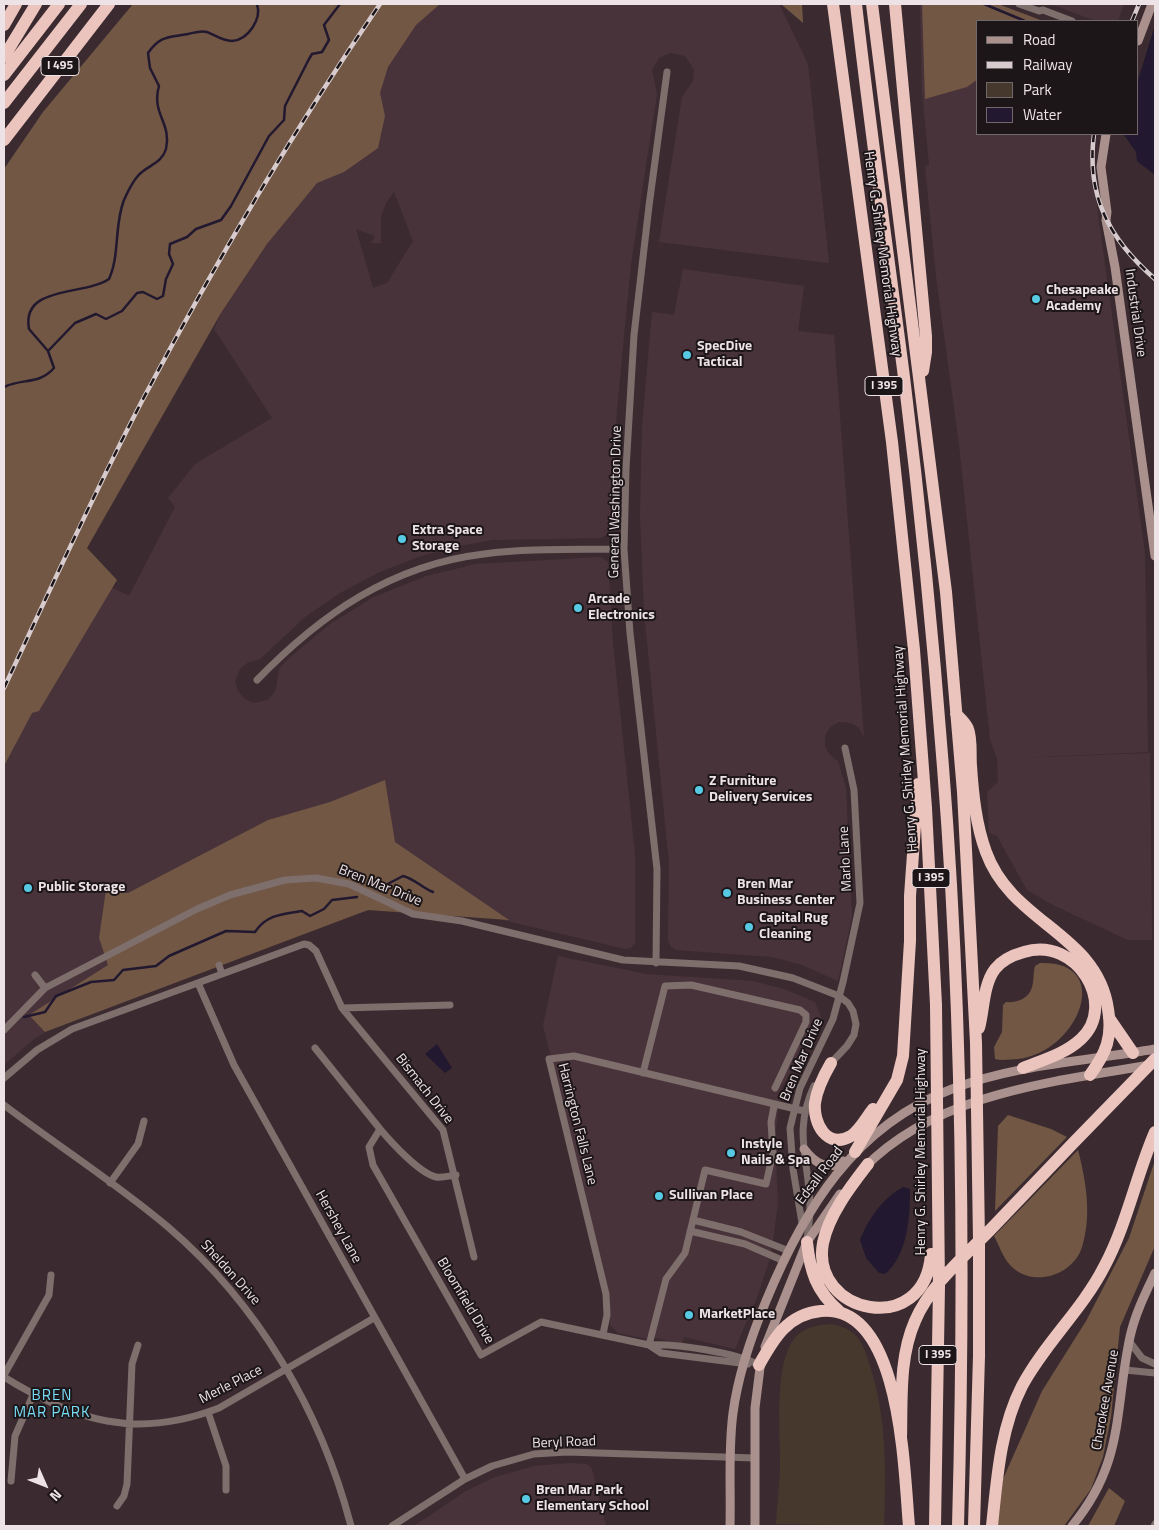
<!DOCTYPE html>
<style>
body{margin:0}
#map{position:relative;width:1159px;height:1530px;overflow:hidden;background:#3b2b30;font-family:"Titillium Web",sans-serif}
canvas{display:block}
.frame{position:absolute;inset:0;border:5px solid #ede2e5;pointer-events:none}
.legend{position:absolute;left:976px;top:20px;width:162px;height:115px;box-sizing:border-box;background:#1d1618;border:1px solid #70686a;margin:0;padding:6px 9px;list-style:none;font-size:15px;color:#ede2e5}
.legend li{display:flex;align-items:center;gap:10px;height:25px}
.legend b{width:25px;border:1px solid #70686a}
.north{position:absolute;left:20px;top:1460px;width:50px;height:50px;-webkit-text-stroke:4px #1d1618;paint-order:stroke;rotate:134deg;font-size:14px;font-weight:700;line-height:20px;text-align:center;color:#ede2e5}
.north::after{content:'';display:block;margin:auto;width:18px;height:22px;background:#ede2e5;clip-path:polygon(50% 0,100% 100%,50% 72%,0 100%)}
</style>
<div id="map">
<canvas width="1159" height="1530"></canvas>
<div class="frame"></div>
<ul class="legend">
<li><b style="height:6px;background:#aa918d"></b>Road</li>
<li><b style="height:6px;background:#d7cbce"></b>Railway</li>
<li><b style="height:14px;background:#47382d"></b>Park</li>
<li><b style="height:14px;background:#22182f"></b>Water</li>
</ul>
<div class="north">N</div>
</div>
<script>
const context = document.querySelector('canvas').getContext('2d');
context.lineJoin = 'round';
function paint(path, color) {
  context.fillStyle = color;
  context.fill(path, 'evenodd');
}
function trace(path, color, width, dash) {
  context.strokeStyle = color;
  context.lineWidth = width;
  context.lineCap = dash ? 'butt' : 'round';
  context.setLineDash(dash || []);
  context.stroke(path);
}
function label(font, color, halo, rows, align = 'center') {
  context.font = font + ' "Titillium Web",sans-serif';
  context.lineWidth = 4;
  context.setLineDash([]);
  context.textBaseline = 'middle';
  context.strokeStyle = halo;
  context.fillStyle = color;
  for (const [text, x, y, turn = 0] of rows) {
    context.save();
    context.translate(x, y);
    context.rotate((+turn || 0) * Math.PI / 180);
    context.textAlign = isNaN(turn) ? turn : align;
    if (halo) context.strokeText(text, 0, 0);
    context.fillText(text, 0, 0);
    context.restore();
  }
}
paint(new Path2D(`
 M412,4h367l29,60 21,199 -170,-21 23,-145 11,-16 1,-11 -9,-14 -15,-3 -11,5 -7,12 5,24 -26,170 -14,145 -6,119 -3,6 -7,4 -109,2 -37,7 -37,10 -38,15 -40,21 -35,24 -45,42 -13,4 -7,6 -5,12 3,10 7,8 8,4 15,-3 8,-10 3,-21 10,-11 41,-34 44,-27 52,-21 50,-12 125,-7 7,5 5,81 22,212v88l-4,5 -6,1 -160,-38 -94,-1 -33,9 -271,100 -33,20 -30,26v-313l83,-177 42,21 46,-89 -7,-9 27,-34 77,-46 -58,-89 7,-16 46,-69 21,-26zM394,192l19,49 -26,42 -14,5 -17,-59 19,7 -4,7h10v-27l5,-13z
 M920,4h69l-11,17v113h118l-3,44 52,375 3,199 -132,6 134,-5 2,187h-24l-73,-34 -28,-16 -30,-54 -8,-3 -2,-41 11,-10 -1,-23 -7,-20 -31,-295 -23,-168 -11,-110 4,-1 -7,-75z
 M1050,4h74l-6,17h-22z
 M683,269l121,17 -6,45 36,4 30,402 -5,-9 -8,-5 -12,-1 -9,5 -5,9v11l5,8 8,6 8,27 6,128 -14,65 -36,-16 -30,-8 -96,-7 -5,-3 -3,-7 1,-77 -25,-252 -4,-97 2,-88 10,-114 22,3z
 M558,956l88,18 107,7 31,8 31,13 7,17 -40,68 -3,17 -4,34 3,65 -7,52 -13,40 -23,54 -51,-12 -2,7 -34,-8 -1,3 -29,-6 -8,-8v-29l-67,-271z
 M569,1463l18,1 5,5 14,57h-192l52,-35 29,-14 39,-11z`), '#49333a');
paint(new Path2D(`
 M832,1324c6,2 13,3 18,7 12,7 16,23 20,35 17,54 16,105 14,160l-108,-2c1,-18 3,-36 4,-54 1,-34 -7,-104 14,-131 9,-12 24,-14 38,-15z`), '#47382d');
paint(new Path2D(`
 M133,4h307l-24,21 -28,42 -8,26 5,23 -7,32 -34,24 -27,11 -50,61 -46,69 -134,235 30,32 -78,131 -7,2 -28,53v-597l39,-57z
 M781,4h21l1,19z
 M922,4h76l45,17h-65v58l-11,8 -42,12z
 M385,780l10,62 114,78 -141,-10 -323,122 -16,-17 79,-50 -9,-27 7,-48 22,3 140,-73 62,-18z
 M1040,963c75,-3 39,89 -22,96 -7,0 -16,2 -23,0l-1,-12 8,-15 1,-27 3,-3c10,1 23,-3 26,-15 2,-6 1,-14 3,-21z
 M1008,1115l43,14 16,8 -72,74 3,-85z
 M1078,1150c8,31 14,65 4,97 -9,29 -50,41 -71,19 -8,-8 -12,-21 -17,-30z
 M1155,1160v86l-35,81 -9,90 -8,40 -12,32 -27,37h-68l7,-47 39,-88 44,-70 43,-83z
 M1109,1488l16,13 -11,25h-26z`), '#715744');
paint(new Path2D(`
 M1155,25v150l-18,-14 -1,-9 -12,-17 14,-1v-54z
 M437,1044l15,24 -7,5 -20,-19z
 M903,1187l7,2c0,27 -2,66 -25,85l-6,-1 -13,-15 -6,-18c8,-21 23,-42 43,-53z`), '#22182f');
trace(new Path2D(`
 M984,4l41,17
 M48,351l27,-28 21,-9 10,5 16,-8 15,-18 6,-1 14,7 6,-3 3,-17 7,-15 -4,-10 1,-10 17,-7 9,-8 25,-9 10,-14 38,-70 15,-16 1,-14 24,-47 3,-5 10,-2 7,-12 -5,-15 16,-21
 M4,387c19,-9 35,-2 50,-19l-6,-17 -19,-22c-8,-44 55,-33 80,-50 11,-24 5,-54 15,-79 4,-9 10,-22 18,-28 10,-8 20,-10 24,-23 6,-26 -15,-35 -7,-63l-9,-18 -2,-15c13,-18 20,-15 40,-19 5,-1 13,-4 19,-2 8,3 15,9 25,9 16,-1 30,-22 25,-37
 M378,889l25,-13c12,3 19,12 30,16
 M24,1017l21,-5 11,-16 35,-14 23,-2 9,-10 33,-4 13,-10 57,-25 29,1c11,-17 27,-18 47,-21l8,5 14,-7 8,-9 25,-3`), '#22182f', 2.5);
trace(new Path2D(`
 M1019,4l20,7 4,-1 29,11
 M257,680c63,-65 134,-115 227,-126 46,-6 94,-4 140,-5
 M656,963l1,-94 -27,-236 -6,-84 2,-80 8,-134 15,-129 18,-134
 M219,965l3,9
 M35,975l10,13
 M198,983l36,82 231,414
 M342,1008l101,122 31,127
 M4,1030l41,-42 152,-79 33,-14 55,-15 31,-2 33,6 64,30 49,7 161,39 116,6 54,12 46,18 9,7 5,8 3,13 -2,11 -7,11 -18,19
 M315,1048l65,81 -11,18 4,18 108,190 60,-33 108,23c26,-2 88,8 110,20
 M643,1073l22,-87 26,-1 109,25 6,5v7l-31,66
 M4,1078l33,-28 35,-21 232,-85 5,1 7,6 26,57 108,-3
 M4,1105c54,41 112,78 164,122 91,78 153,184 183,299
 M380,1129c11,13 39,44 56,48 6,1 13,-1 20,-2
 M110,1183l28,-39 6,-23
 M693,1220l48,12 48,19
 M802,1223l-9,-54 -3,-41 10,-40 33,-69 10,-37 17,-79 -6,-113 -9,-42
 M690,1231l55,13 39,17
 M807,1240c1,-10 3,-21 3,-31 0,-48 -18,-76 4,-123
 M603,1334l4,-19 -1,-21 -57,-235 25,-3 230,55
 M1129,1341l13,17 13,6
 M649,1345l17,-66 19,-26 20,-83 61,14 7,-31 -2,-31 3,-16
 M649,1345l12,8 87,11
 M1125,1370l30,3
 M4,1375l45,-80 2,-20
 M4,1377c71,44 132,63 215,31l155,-90
 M208,1412l18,54v24
 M11,1481l4,-45 18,-41
 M117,1506l7,-10 3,-12 5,-120 6,-19
 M392,1526l73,-47 27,-13 42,-12 33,-2 188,6
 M1154,1526l1,-2`), '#7e6e6c', 7);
trace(new Path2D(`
 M1138,41l14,-37
 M1106,134l-5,33 6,45 -1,8 9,47 40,289
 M804,1149c10,13 23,23 39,12
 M864,1168c73,-75 188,-86 286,-103
 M765,1347l42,-105 33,-48
 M730,1526c1,-37 -2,-76 3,-113 5,-38 18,-76 33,-112 38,-92 88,-175 186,-212 65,-25 135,-28 203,-40
 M755,1526v-118l6,-48
 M1072,1526c53,-64 42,-115 58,-189 5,-23 15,-43 25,-64`), '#aa918d', 9);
trace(new Path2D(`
 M833,4l59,438 22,208 12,158 10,197 3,281 -4,240
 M856,4c14,124 32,249 48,373 16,129 29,259 39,390 20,252 22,506 15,759
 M872,4l74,588 17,200 13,251 3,198v115l-5,170
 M895,4l31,332v16l-3,19
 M4,25l12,-21
 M4,57l32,-53
 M4,75l55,-71
 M4,103l77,-99
 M4,140l105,-136
 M956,714c4,4 10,9 12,15 4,10 2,26 3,37 2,29 5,59 15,86 26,72 111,81 122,157 5,28 -2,44 -18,66
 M1109,1018l24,35
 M979,1028c5,-18 4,-43 16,-59 7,-9 18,-14 29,-17 53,-16 94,53 57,87 -16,15 -38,21 -58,29
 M831,1063c-7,12 -14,25 -16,40 -2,20 12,47 36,33 9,-6 15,-18 22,-27
 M855,1152l42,-72 6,-24 7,-115v-45l8,-112
 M868,1164c-17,22 -39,50 -45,79 -13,71 102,96 108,11
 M807,1242c3,29 9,49 32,69
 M759,1365c15,-27 29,-51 62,-54 81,-8 83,162 88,215
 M901,1438c1,-38 -2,-81 14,-117 15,-36 50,-65 77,-93 54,-57 108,-113 163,-169
 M992,1526c5,-47 8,-97 30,-140 23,-43 60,-76 82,-119 23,-43 32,-91 51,-135`), '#ebc4be', 12);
const rail = new Path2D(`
 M1132,21l7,-17
 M1094,134c-8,62 15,105 61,145
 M4,688c45,-96 89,-193 138,-287 72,-136 151,-270 238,-397`);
trace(rail, '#d7cbce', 4.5);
trace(rail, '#1d1618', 2.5, [8]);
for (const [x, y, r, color] of [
 [1036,299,5,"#58c9e3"],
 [687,355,5,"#58c9e3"],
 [402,539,5,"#58c9e3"],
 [578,608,5,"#58c9e3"],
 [699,790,5,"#58c9e3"],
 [28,888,5,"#58c9e3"],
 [727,893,5,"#58c9e3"],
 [749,927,5,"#58c9e3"],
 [731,1153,5,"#58c9e3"],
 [659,1196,5,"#58c9e3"],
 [689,1315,5,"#58c9e3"],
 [526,1499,5,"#58c9e3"]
]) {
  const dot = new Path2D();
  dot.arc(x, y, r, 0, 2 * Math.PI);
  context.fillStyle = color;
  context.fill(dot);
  trace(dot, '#1d1618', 2);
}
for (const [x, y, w] of [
 [60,66,38],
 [884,386,38],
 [931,878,38],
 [938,1355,38]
]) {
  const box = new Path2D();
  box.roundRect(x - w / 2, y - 9.5, w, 19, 4);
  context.fillStyle = '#1d1618';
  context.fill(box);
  trace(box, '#ede2e5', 1);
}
label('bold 12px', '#ede2e5', null, [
 ["I 495",60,66],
 ["I 395",884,386],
 ["I 395",931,878],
 ["I 395",938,1355]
]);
label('14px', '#ede2e5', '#1d1618', [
 ["Henry G. Shirley Memorial Highway",882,254,82],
 ["Industrial Drive",1135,313,82],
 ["General Washington Drive",616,502,-89],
 ["Henry G. Shirley Memorial Highway",906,749,-94],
 ["Marlo Lane",846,859,-93],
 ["Bren Mar Drive",380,886,22],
 ["Bren Mar Drive",802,1060,-67],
 ["Bismach Drive",424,1089,52],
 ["Harrington Falls Lane",577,1124,76],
 ["Henry G. Shirley Memorial Highway",922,1152,-90],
 ["Edsall Road",820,1176,-53],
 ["Hershey Lane",338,1227,61],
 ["Sheldon Drive",230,1273,48],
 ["Bloomfield Drive",465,1301,59],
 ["Merle Place",231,1385,-27],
 ["Cherokee Avenue",1106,1400,-80],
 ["Beryl Road",564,1443,-2]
]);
label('bold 14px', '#ede2e5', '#1d1618', [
 ["Chesapeake",1046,291],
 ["Academy",1046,307],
 ["SpecDive",697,347],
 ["Tactical",697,363],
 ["Extra Space",412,531],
 ["Storage",412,547],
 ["Arcade",588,600],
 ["Electronics",588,616],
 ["Z Furniture",709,782],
 ["Delivery Services",709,798],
 ["Bren Mar",737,885],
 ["Business Center",737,901],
 ["Public Storage",38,888],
 ["Capital Rug",759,919],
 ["Cleaning",759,935],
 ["Instyle",741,1145],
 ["Nails & Spa",741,1161],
 ["Sullivan Place",669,1196],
 ["MarketPlace",699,1315],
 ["Bren Mar Park",536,1491],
 ["Elementary School",536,1507]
], 'left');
context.letterSpacing = '1px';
label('15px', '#78ddf6', '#1d1618', [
 ["BREN",52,1396],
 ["MAR PARK",52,1413]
]);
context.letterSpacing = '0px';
</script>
